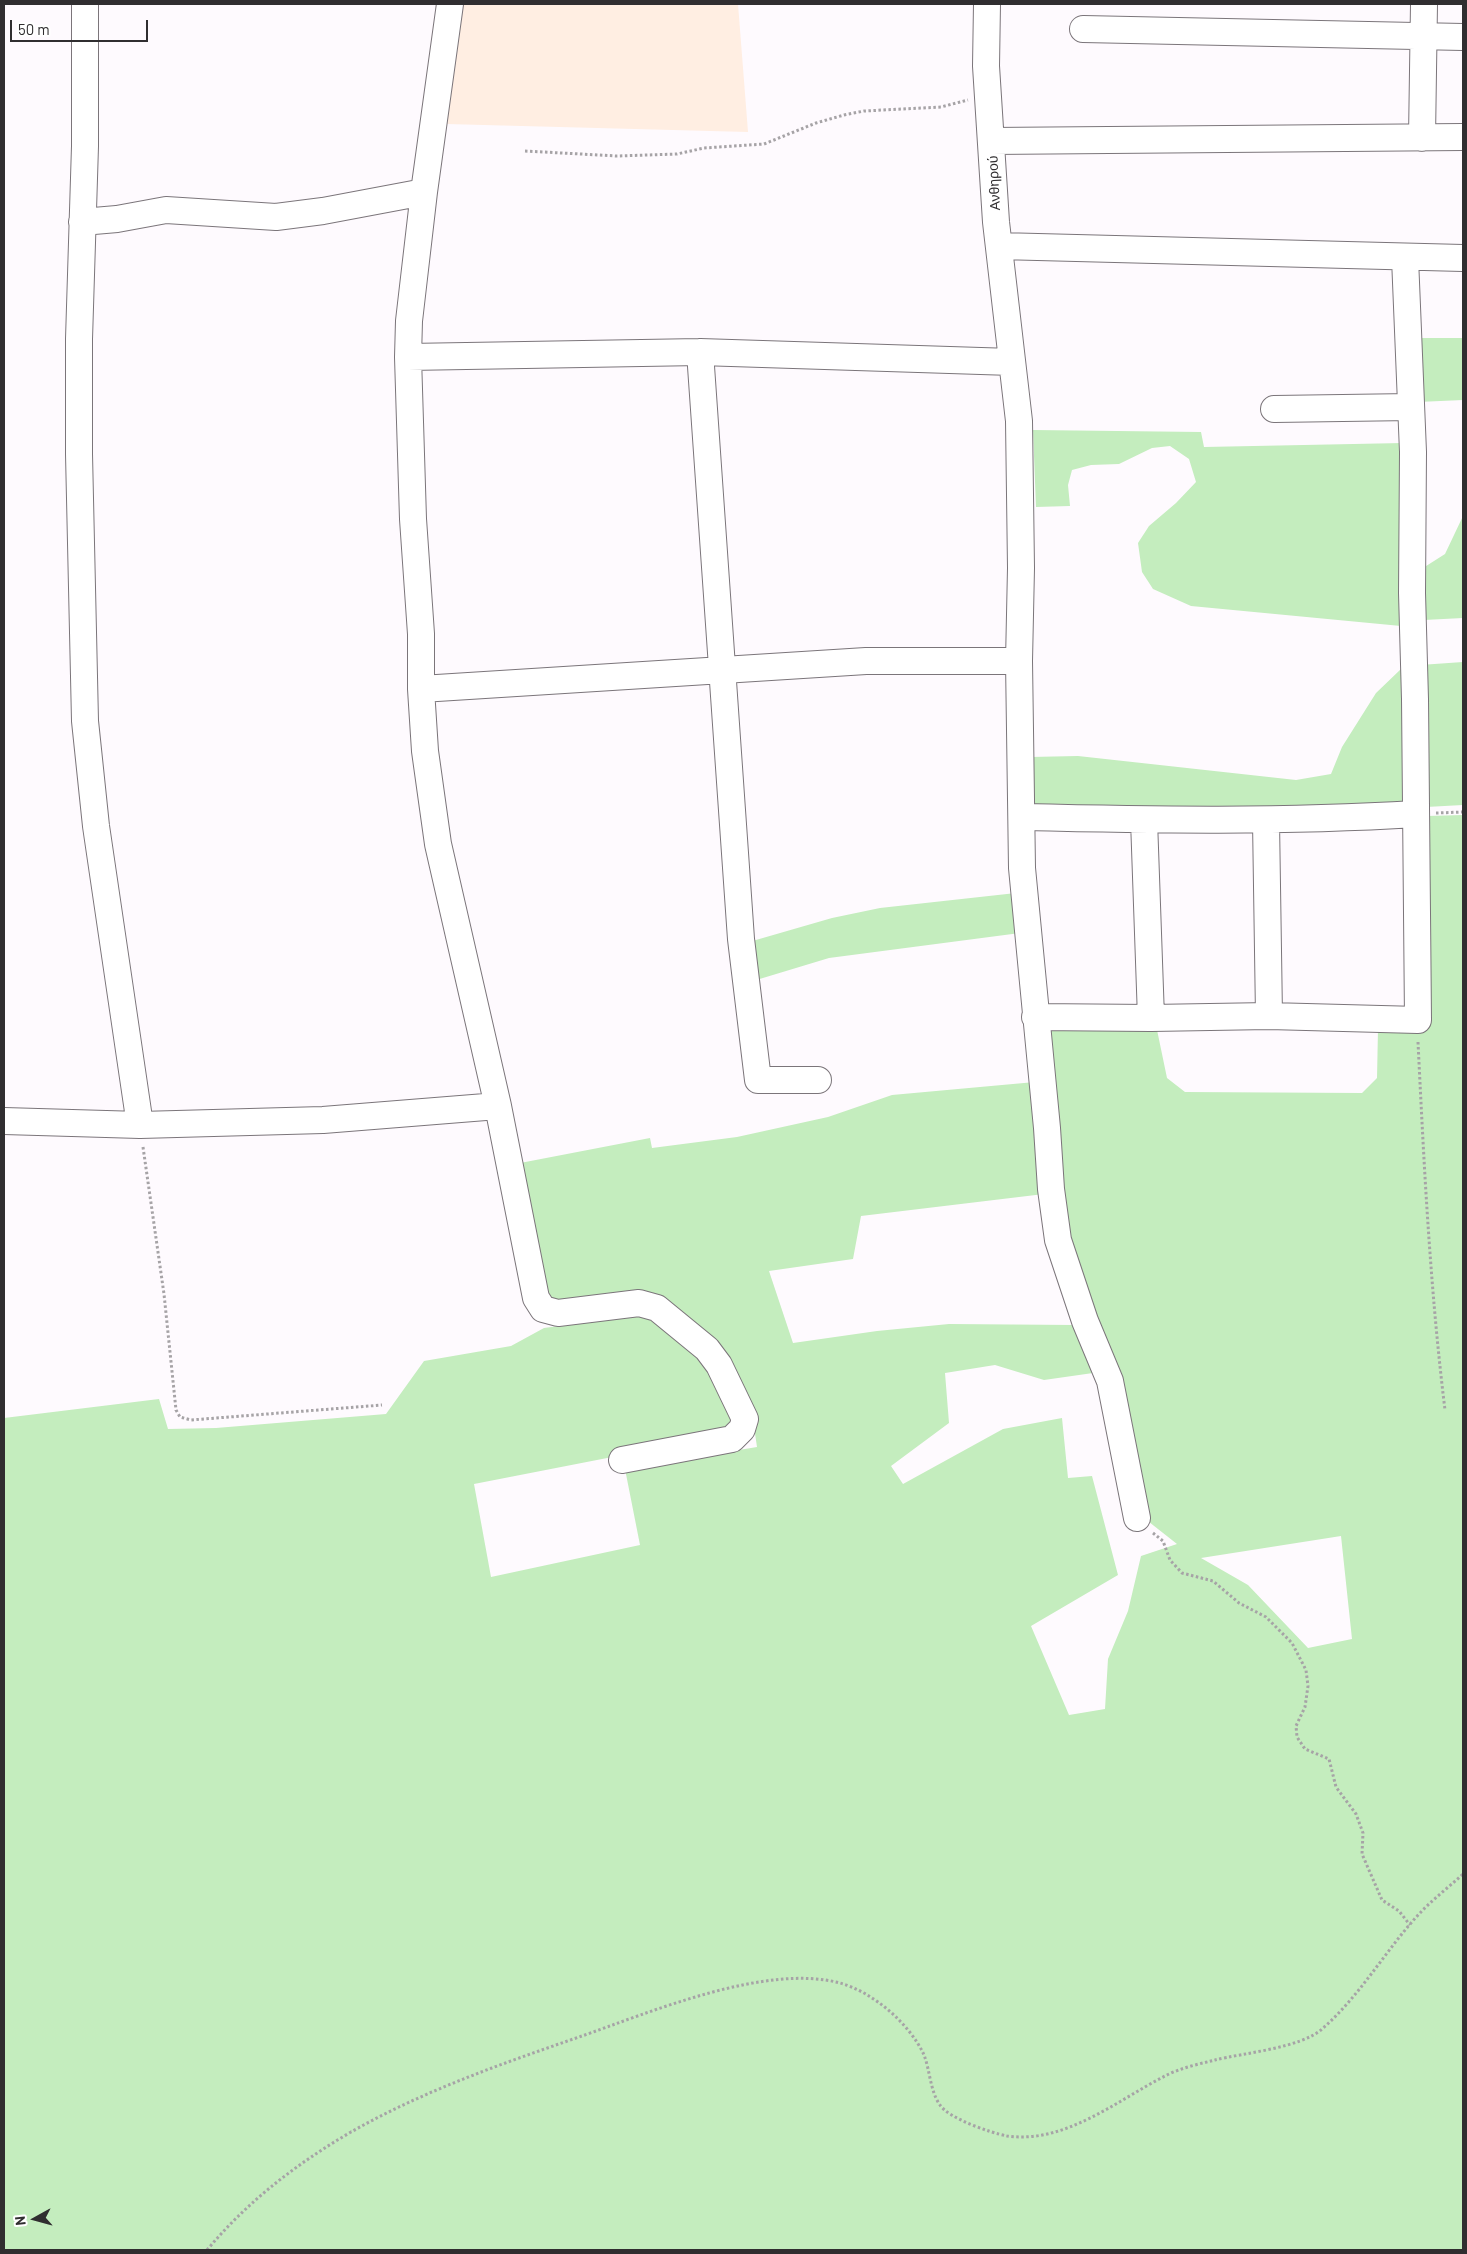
<!DOCTYPE html>
<meta charset="utf-8">
<style>
body{margin:0}
#map{position:relative;width:1467px;height:2254px;overflow:hidden;background:#fefafe;font-family:Barlow,sans-serif}
canvas{display:block}
.frame{position:absolute;inset:0;border:5px solid #302e30;pointer-events:none}
.north{position:absolute;left:10px;top:2194px;width:50px;height:50px;-webkit-text-stroke:4px #fff;paint-order:stroke;rotate:263deg;font-size:14px;font-weight:700;line-height:20px;text-align:center;color:#302e30}
.north::after{content:'';display:block;margin:auto;width:18px;height:22px;background:#302e30;clip-path:polygon(50% 0,100% 100%,50% 72%,0 100%)}
.scale{position:absolute;left:10px;top:20px;width:138px;height:22px;box-sizing:border-box;border:2px solid #302e30;border-top:0;padding-left:6px;font-size:15px;line-height:18px;white-space:nowrap;color:#302e30;-webkit-text-stroke:4px #fff;paint-order:stroke}
</style>
<div id="map">
<canvas width="1467" height="2254"></canvas>
<div class="frame"></div>
<div class="north">N</div>
<div class="scale">50 m</div>
</div>
<script>
const ctx = document.querySelector('canvas').getContext('2d');
ctx.lineJoin = 'round';
function fillPath(path, color) {
  ctx.fillStyle = color;
  ctx.fill(path, 'evenodd');
}
function strokePath(path, color, width, dash) {
  ctx.strokeStyle = color;
  ctx.lineWidth = width;
  ctx.lineCap = dash ? 'butt' : 'round';
  ctx.setLineDash(dash || []);
  ctx.stroke(path);
}
function label(font, color, halo, rows, align = 'center') {
  ctx.font = font + ' Barlow,sans-serif';
  ctx.lineWidth = 4.5;
  ctx.setLineDash([]);
  ctx.textBaseline = 'middle';
  ctx.strokeStyle = halo;
  ctx.fillStyle = color;
  for (const [text, x, y, turn = 0] of rows) {
    ctx.save();
    ctx.translate(x, y);
    ctx.rotate((+turn || 0) * Math.PI / 180);
    ctx.textAlign = isNaN(turn) ? turn : align;
    if (halo) ctx.strokeText(text, 0, 0);
    ctx.fillText(text, 0, 0);
    ctx.restore();
  }
}
fillPath(new Path2D(`
 M462,4H738L748,132L446,124Z`), '#ffeee2');
fillPath(new Path2D(`
 M1415,338H1463V400L1418,402Z
 M1033,430L1201,432L1204,447L1403,443L1401,626L1191,606L1153,589L1142,572L1138,543L1149,526L1176,503L1196,482L1189,459L1170,446L1152,448L1119,464L1091,465L1072,470L1068,485L1070,506L1036,507Z
 M1463,516V618L1424,620L1423,568L1445,554Z
 M1463,662V805L1426,807L1420,665Z
 M1401,669L1403,672L1407,808L1027,807L1030,757L1078,756L1296,780L1331,774L1342,747L1376,693Z
 M1463,815V2250H4V1418L159,1399L168,1429L216,1428L386,1414L424,1361L511,1346L544,1328L641,1315L662,1321L702,1352L733,1422L725,1435L474,1484L491,1577L640,1545L625,1469L757,1447L752,1413L669,1312L546,1317L515,1164L650,1138L652,1148L737,1137L828,1117L892,1095L1035,1082L1044,1194L861,1216L853,1259L769,1271L793,1343L877,1331L949,1324L1075,1325L1093,1373L1044,1380L995,1365L945,1373L949,1423L891,1466L903,1484L1003,1429L1062,1418L1068,1478L1092,1476L1118,1575L1031,1626L1069,1715L1105,1709L1108,1659L1128,1611L1141,1556L1177,1544L1144,1518L1066,1233L1045,1028L1156,1025L1167,1078L1185,1092L1362,1093L1377,1078L1378,1029L1409,1028L1427,1030V816ZM1341,1536L1352,1639L1308,1648L1248,1585L1201,1558Z
 M1016,893L1020,933L829,958L753,981L749,942L832,918L880,908Z`), '#c4edbe');
const minor = new Path2D(`
 M85,4V146L79,339V454L85,721L96,826L140,1125
 M450,4L424,192L409,321L408,357L413,519L421,634V689L425,751L438,844L498,1106L536,1298L543,1309L558,1313L639,1303L657,1308L707,1349L719,1365L745,1419L742,1429L732,1439L622,1460
 M987,4L986,66L996,222L1019,421L1021,568L1019,661L1022,868L1047,1128L1051,1189L1058,1240L1085,1321L1110,1381L1137,1518
 M1083,29L1463,37
 M1422,138L1424,4
 M991,141L1463,137
 M82,222L117,219L166,210L276,217L323,211L424,192
 M999,246L1463,258
 M700,352L741,939L758,1080H818
 M408,357L700,352L1012,362
 M1274,409L1411,407
 M421,689L866,661H1019
 M1022,817C1153,820 1284,822 1416,814
 M1144,820L1151,1018
 M1266,821L1269,1016
 M1035,1017L1151,1018L1269,1016L1418,1020L1415,699L1412,593L1413,452L1405,258
 M4,1121L140,1125L323,1120L498,1106`);
strokePath(minor, '#7b757a', 28);
strokePath(new Path2D(`
 M525,151L617,156L677,154L704,148L764,144L816,123L844,115L864,111L941,107L968,100
 M1436,813L1463,812
 M1418,1042C1424,1165 1430,1288 1445,1410
 M143,1147L164,1294L176,1410L180,1417L191,1420L382,1405
 M1153,1533L1163,1541L1170,1560L1182,1573L1213,1581L1239,1603L1266,1617L1292,1643L1306,1670L1308,1686L1305,1707L1296,1726L1297,1737L1305,1749L1329,1759L1336,1787L1356,1814L1363,1833L1362,1854L1382,1900L1399,1911L1410,1925
 M207,2250C247,2202 296,2164 351,2132C423,2091 501,2064 579,2037C651,2012 766,1963 840,1983C873,1992 910,2024 924,2055C930,2070 930,2091 940,2105C948,2118 991,2133 1007,2136C1065,2144 1116,2101 1165,2076C1180,2068 1199,2064 1215,2060C1243,2053 1301,2048 1322,2029C1360,1996 1385,1951 1419,1914C1432,1900 1449,1887 1463,1874`), '#a6a3a6', 3, [2.5, 2.5]);
strokePath(minor, '#fff', 26);
label('14px', '#302e30', '#fff', [
 ["Ανθηρού",994,183,-93]
]);
</script>
